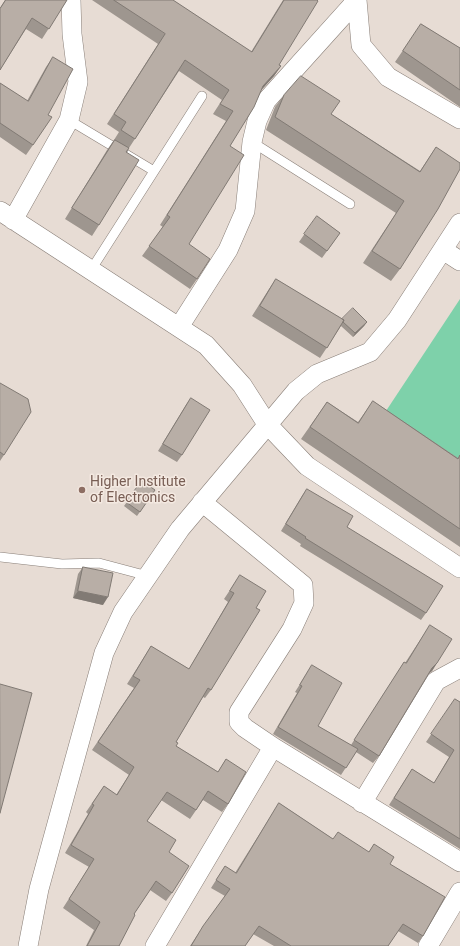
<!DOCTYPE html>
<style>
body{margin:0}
canvas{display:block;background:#e7dcd4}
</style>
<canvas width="460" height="946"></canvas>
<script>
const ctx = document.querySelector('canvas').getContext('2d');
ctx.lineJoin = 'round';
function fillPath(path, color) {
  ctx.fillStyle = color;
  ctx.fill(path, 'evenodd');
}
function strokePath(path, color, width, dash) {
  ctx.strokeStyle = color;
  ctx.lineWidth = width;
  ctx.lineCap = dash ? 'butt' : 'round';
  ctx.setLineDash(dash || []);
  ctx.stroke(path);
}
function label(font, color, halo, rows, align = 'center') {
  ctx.font = font + ' Roboto,sans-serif';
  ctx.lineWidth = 3;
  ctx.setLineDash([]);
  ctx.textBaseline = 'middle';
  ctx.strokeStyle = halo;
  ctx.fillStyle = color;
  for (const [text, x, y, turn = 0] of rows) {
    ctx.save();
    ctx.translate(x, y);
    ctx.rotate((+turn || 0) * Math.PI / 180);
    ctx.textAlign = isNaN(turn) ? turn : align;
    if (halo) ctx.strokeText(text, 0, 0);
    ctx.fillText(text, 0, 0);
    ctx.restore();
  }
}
fillPath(new Path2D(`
 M460,299V464L384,414Z`), '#7ed1aa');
const lane = new Path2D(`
 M69,120L154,171
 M252,142L350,204
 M91,270L202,96
 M0,557L62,564L99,563L148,576`);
const street = new Path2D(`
 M357,0L361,45L388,77L460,119
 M0,211L206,345L242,385L267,424L307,466L460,568
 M13,220L69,120L78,82L72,34L71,0
 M443,250L460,261
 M179,327L228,250L245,211L252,142L257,121L266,101L357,0
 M202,502L303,585L304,603L292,629L239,712V722L245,728L273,747L460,862
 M362,803L436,681L460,668
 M28,946L39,889L104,653L123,612L180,529L296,391L317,374L370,352L397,320L460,223
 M155,946L273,747
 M428,946L460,892`);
strokePath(lane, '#897f78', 10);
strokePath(street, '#897f78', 20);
strokePath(lane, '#fff', 9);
strokePath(street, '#fff', 19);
fillPath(new Path2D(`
 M5,0H67L42,39L26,29L0,70V8Z
 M92,0H173L251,52L283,0H317L279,65L281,66L274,76L261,90L230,146L189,244L197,279L190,289L142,256L163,227L160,225L226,121L213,114L222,100L179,71L129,148L99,225L92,236L65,219L107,150L114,140L119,132L107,124L158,44Z
 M421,24L460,48V107L395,62Z
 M53,57L48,115L33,145L26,155L0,137V83L27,101L46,67Z
 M284,95L331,114L420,171L436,147L400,269L391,281L363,263L396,213L266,130L275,107Z
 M317,216L340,233L322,258L299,242Z
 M276,279L342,319L367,322L364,326L353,337L341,326L320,358L252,316L269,289Z
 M0,383L4,455L0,461Z
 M191,398L182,455L177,462L158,451L186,405Z
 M373,401L458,458L460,455V547L301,439L327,402L358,422Z
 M142,481L155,490L137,516L124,506Z
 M307,489L347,527L426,613L421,620L300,546L301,544L281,531L302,496Z
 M83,567L103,605L73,598L78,574Z
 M240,575L256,608L211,690L205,698L203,697L176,742V746L218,772L226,759L228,804L222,812L203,800L190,819L161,800L147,821L169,852L172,893L166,901L150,890L134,914L119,946H86L94,930L63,908L89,867L65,853L88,814L86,812L104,786L116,795L129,775L92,750L134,688L127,684L146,654L151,646L189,669L228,602L224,599Z
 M430,625L437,663L432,671L428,674L379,756L373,763L356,752L341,775L273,734L297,693L295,692L312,665L318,726L351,745L399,670L404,662L405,663Z
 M455,699L460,702V849L389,805L412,769L434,783L449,757L426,742Z
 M279,803L333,839L369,852L374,844L390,864L423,936L418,943L398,931L388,946H274L253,934L245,946H190L198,934L225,896L211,888L225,866L235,873Z`), '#9e968f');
fillPath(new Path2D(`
 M281,66L274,76L256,96L263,86Z
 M367,322L364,326L353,337L355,333Z
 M78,591L108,597L103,605L73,598Z
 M437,663L432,671L427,675L432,668Z`), '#817a74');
const building = new Path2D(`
 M6,0H67L49,29L32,18L0,70V9Z
 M114,0H173L252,52L284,0H317L318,1L279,65L281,66L263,86L254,107L230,146L244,155L189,244L210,259L197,279L149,246L170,217L167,215L233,111L220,104L229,90L185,60L135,139L121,130L126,122L114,114L165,34Z
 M421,24L460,48V90L403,51Z
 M53,57L73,69L48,115L52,117L33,145L0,123V83L28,101Z
 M301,76L340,101L331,114L420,172L436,147L460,163V169L438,209L400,269L372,251L404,201L275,117L284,95Z
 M115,140L129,148L126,152L139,160L99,225L72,208Z
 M317,216L340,233L327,251L304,234Z
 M276,279L344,320L327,348L260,306Z
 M353,308L367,322L355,333L343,322L344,320L342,319Z
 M0,383L28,399L31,412L4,455L0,452Z
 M191,398L210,410L182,455L163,444Z
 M373,401L458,459L460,455V529L310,427L327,402L358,423Z
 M142,481L155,490L140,512L126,502Z
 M307,489L353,516L347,527L443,586L426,613L305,538L306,537L286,524Z
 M83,567L113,573L108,597L78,591Z
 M240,575L266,591L256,608L260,610L211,690L208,688L176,742L178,743L176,746L218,772L226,759L246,772L228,804L208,791L196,810L167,792L147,821L176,840L169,852L189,866L172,893L156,881L134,914L135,915L119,946H87L100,922L69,899L94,859L71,845L94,805L92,804L104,786L117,795L134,767L98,742L140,680L133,676L151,646L189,669L234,593L230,591Z
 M430,625L452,639L437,663L432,668L379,756L354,740L404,662L406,663Z
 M312,665L342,683L318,726L358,749L346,768L278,727L302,686L300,685Z
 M0,684L32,693L0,813Z
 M455,699L460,702V839L394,798L412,769L434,783L454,750L431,734Z
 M279,803L333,839L338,832L369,852L374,844L394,857L390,864L445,897L423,936L403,924L388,946H291L259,926L245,946H191L203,926L230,889L216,880L225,866L236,873Z`);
fillPath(building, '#b8aea6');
strokePath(building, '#817a74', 1);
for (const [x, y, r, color] of [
 [82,490,4,"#8d6e63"]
]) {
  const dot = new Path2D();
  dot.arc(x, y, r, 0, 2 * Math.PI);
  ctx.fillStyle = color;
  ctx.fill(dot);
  strokePath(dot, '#f4e9e1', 1.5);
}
label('14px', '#785e54', '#f4e9e1', [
 ["Higher Institute",90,482],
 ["of Electronics",90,498]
], 'left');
</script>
